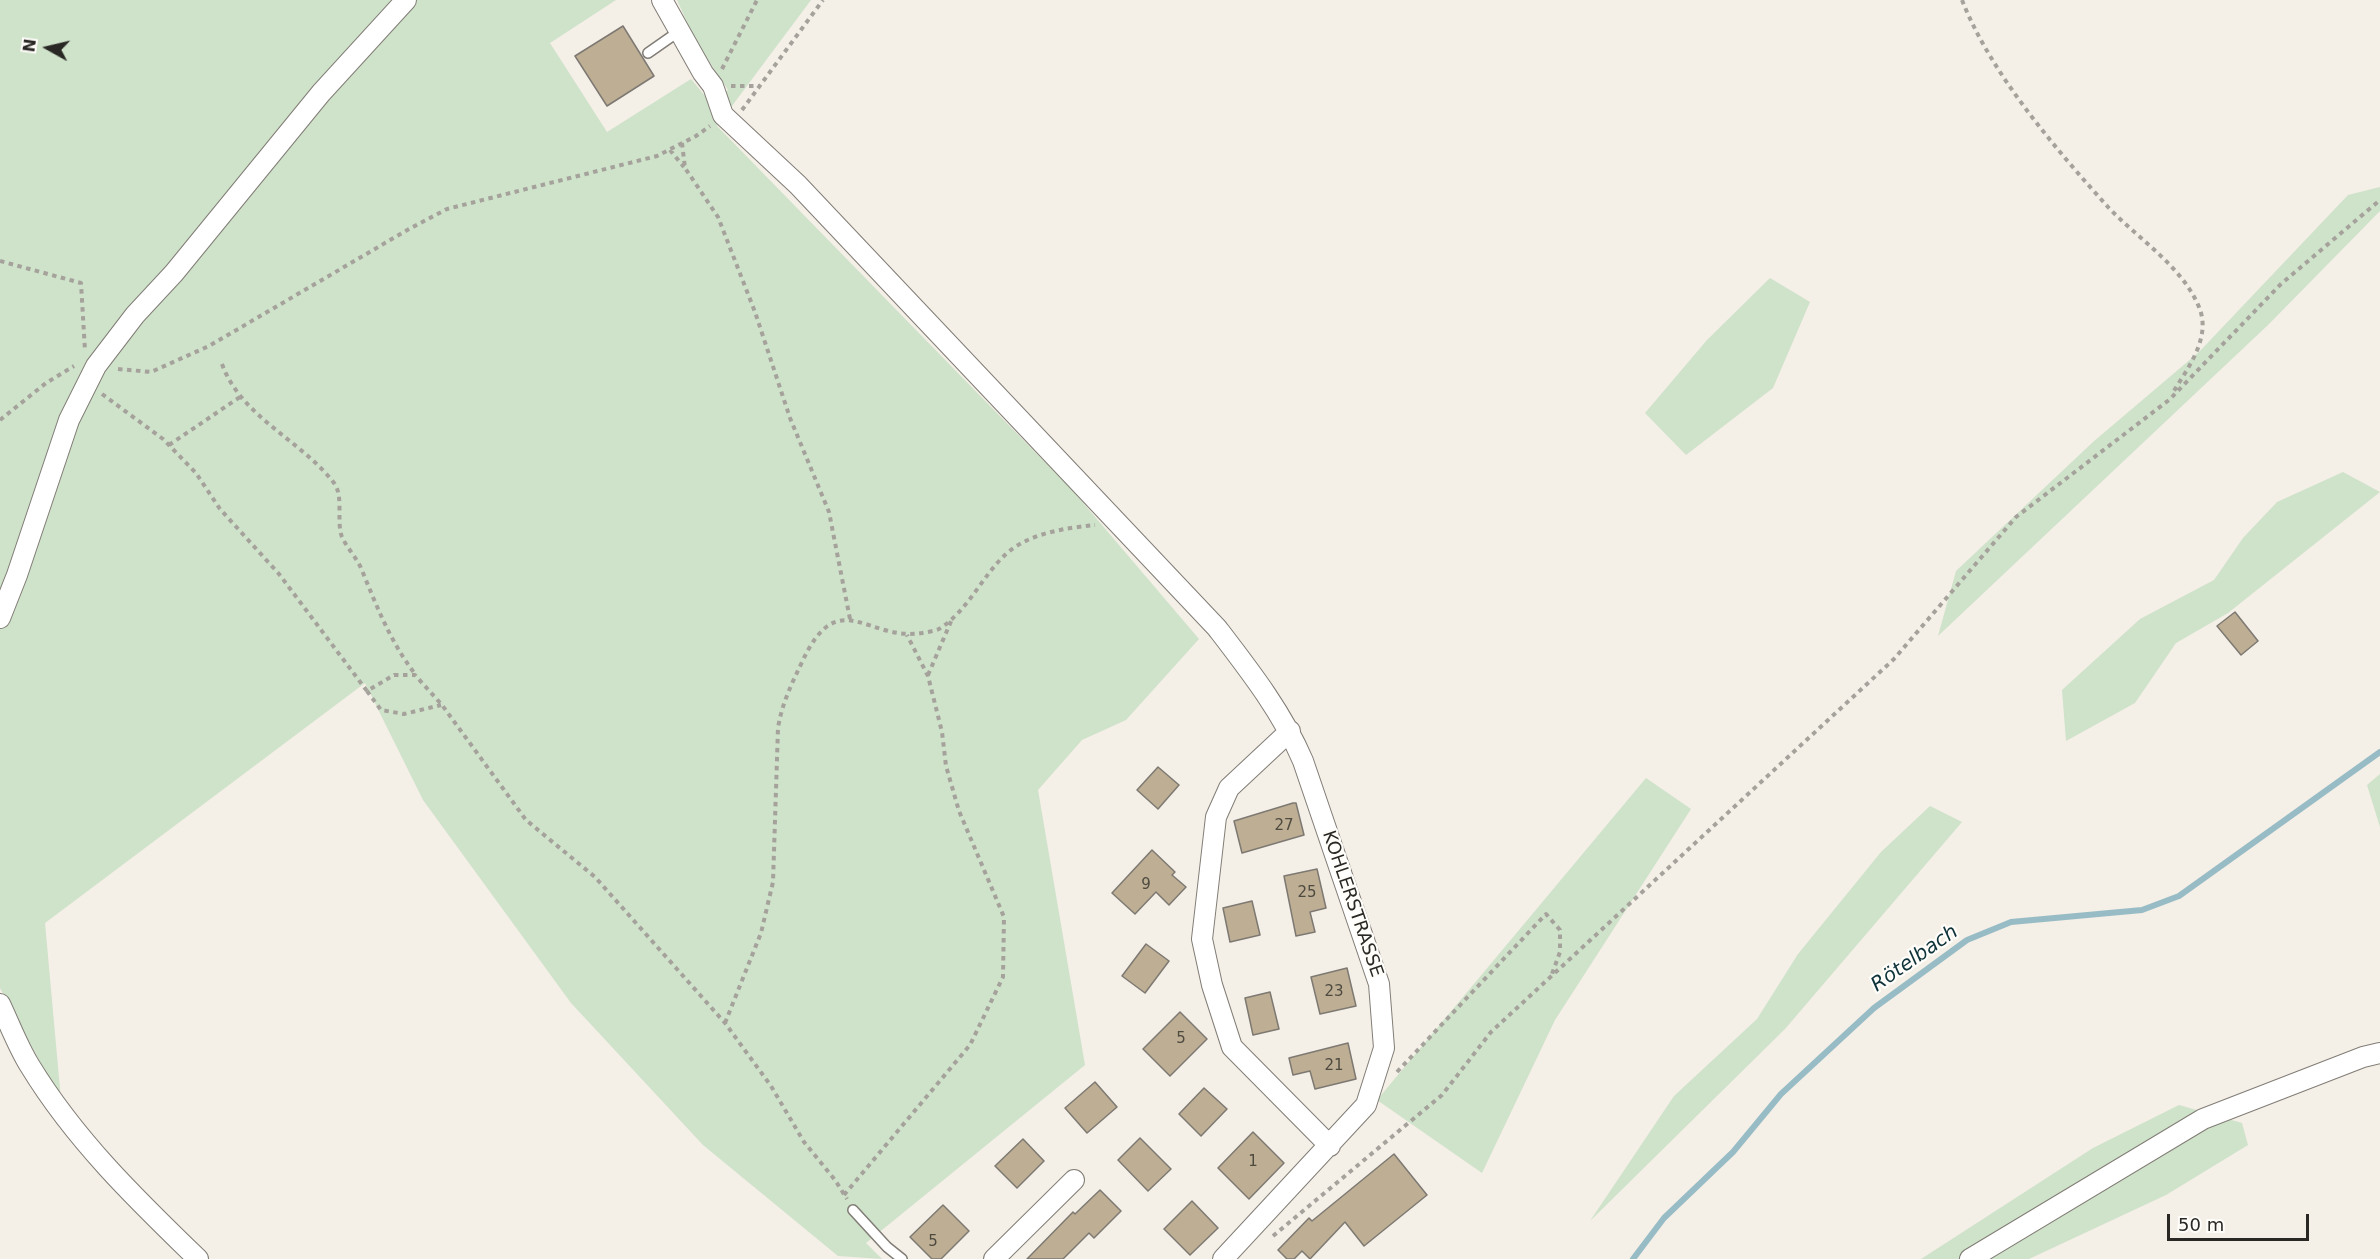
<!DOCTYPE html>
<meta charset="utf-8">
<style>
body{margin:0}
#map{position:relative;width:2380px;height:1259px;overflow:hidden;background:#f4efe7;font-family:"DejaVu Sans",sans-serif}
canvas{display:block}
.north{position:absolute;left:18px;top:18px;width:60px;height:60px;-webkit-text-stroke:4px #fffdf9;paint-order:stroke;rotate:278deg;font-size:16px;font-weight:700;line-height:24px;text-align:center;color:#292824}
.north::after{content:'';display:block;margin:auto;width:21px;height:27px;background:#292824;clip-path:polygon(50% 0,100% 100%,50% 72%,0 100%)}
.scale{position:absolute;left:2167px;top:1214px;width:142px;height:27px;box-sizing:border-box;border:3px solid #292824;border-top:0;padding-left:8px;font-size:18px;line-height:21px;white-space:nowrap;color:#292824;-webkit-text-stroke:4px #fffdf9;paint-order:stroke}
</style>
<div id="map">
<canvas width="2380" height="1259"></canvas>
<div class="north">N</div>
<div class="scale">50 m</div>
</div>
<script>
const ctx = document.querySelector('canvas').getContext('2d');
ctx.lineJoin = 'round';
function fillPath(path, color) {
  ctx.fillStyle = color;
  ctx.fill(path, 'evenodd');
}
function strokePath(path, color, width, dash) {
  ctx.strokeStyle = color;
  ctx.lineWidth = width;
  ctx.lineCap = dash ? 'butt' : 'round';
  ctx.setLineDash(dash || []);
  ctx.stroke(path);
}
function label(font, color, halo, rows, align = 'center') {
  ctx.font = font + ' "DejaVu Sans",sans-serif';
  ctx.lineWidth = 4.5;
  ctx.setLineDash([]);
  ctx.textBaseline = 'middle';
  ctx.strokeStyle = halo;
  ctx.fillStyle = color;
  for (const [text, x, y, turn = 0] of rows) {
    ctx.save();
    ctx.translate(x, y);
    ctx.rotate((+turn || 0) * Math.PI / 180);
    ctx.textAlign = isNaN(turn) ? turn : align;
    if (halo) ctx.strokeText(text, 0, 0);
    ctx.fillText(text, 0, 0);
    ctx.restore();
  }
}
fillPath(new Path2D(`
 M0,0H616L550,43L607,132L691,79L711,103L728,90L696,42L677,0H811L717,126L1073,491L1199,639L1126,720L1082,740L1038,790L1085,1065L866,1243L882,1259L838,1256L703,1145L571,1003L423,800L365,683L45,923L61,1100L0,988Z
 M2380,187V211L2268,325L1938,636L1956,571L2093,442L2199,352L2348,195Z
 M1770,278L1810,302L1773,388L1686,455L1645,413L1707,340Z
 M2343,472L2380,492L2228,613L2176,643L2135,703L2066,741L2062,690L2140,619L2214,580L2243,538L2277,502Z
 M2380,774V827L2367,785Z
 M1646,778L1691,809L1555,1020L1482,1173L1377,1100Z
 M1930,806L1962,822L1785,1029L1590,1221L1674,1096L1757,1019L1798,954L1881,852Z
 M2179,1105L2242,1123L2248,1145L2166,1195L2029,1259H1921L2093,1148Z`), '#cfe2ca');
strokePath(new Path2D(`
 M1633,1259L1664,1218L1733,1152L1781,1094L1874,1008L1967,940L2011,922L2142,910L2179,896L2380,752`), '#98bcc5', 6);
const building = new Path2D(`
 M623,26L654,76L607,106L575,56Z
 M2235,612L2258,641L2241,655L2217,626Z
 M1158,767L1179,785L1158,809L1137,790Z
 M1293,803H1296L1304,835L1242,853L1234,821Z
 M1152,850L1175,872L1172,875L1186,887L1169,905L1156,892L1135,914L1112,893Z
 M1317,869L1326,908L1310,912L1315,932L1296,936L1284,876Z
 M1252,901L1260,935L1230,942L1223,908Z
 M1146,944L1169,961L1145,993L1122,976Z
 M1347,968L1356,1006L1320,1014L1311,977Z
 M1270,992L1279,1029L1253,1035L1245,998Z
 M1180,1012L1207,1039L1170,1076L1143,1049Z
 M1348,1043L1356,1079L1315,1089L1310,1071L1293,1075L1289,1058Z
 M1095,1082L1117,1107L1087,1133L1065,1108Z
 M1204,1088L1227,1109L1201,1136L1179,1114Z
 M1253,1132L1284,1163L1249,1199L1218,1168Z
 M1140,1138L1171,1169L1148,1191L1118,1160Z
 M1023,1139L1044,1161L1017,1188L995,1166Z
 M1394,1154L1427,1195L1364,1246L1345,1222L1310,1259L1302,1251L1294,1259H1287L1278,1250L1309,1218L1312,1221Z
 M1100,1190L1121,1211L1094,1238L1089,1233L1063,1259H1027L1073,1212L1075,1214Z
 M1192,1201L1218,1228L1190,1255L1164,1229Z
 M943,1205L969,1231L941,1259H932L910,1237Z`);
fillPath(building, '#beaf94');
strokePath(building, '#7d7972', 1.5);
const lane = new Path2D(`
 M648,53L678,32
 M853,1210L887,1247L902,1259`);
const street = new Path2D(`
 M662,0L703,73L713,86L723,115L798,185L1217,628C1250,671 1282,712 1303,761L1379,984L1384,1048L1366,1105L1223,1259
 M0,618L17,575L69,420L96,366L135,315L174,273L321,93L406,0
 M1290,731L1229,788L1216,817L1202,939L1212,985L1232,1047L1330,1146
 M0,1004C10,1025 18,1047 30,1066C75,1140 137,1200 198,1259
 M994,1259L1074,1180
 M1970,1259L2203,1119L2363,1057L2380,1053`);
strokePath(lane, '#817d76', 12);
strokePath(street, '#817d76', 22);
strokePath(new Path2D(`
 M1962,0C1991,74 2055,148 2108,207C2138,239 2182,266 2199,307C2212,338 2187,369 2172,394
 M722,69L757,0
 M731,86H760
 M742,110L823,0
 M682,143L685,168L718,217L755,312L790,418L829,512L850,619
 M670,150L684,167
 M0,261L81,283L85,351
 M222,364C241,417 301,440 334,483C344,496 336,522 342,537C347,548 356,557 361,568C377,607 390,641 415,674
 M118,369L151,372L209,346L409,229L447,209L657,156L696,136L710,126
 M102,394L163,439L196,473L220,509L279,574L367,691L394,675H415L442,705L526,820L595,877L725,1023L771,1086L804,1142L835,1180L847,1199
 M0,420L46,383L74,366
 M169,445L240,397
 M928,675L952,619
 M367,691L381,710L404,714L441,705
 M725,1023L761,933L773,882L778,728C782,703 792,683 803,660C839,584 868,642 922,633C927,632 935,631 939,629C968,611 982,576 1006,554C1029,533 1066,528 1095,525
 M1397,1072L1546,914L1560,930V952L1552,974
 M844,1195L970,1045L1003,977L1004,917L959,811L946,766L942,732L928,676L907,635
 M1273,1236L1442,1095L1491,1032L1894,659L2016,517L2169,400L2281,284L2380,200`), '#a5a29c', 4, [4.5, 4.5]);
strokePath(lane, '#fff', 9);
strokePath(street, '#fff', 20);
label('15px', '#4e4a40', null, [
 ["27",1284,826],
 ["9",1146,885],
 ["25",1307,893],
 ["23",1334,992],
 ["5",1181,1039],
 ["21",1334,1066],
 ["1",1253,1162],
 ["5",933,1242]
]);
label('18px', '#292824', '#fffdf9', [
 ["KOHLERSTRASSE",1352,904,71]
]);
label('italic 20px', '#0e323a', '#fffdf9', [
 ["Rötelbach",1915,959,-35]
]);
</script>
